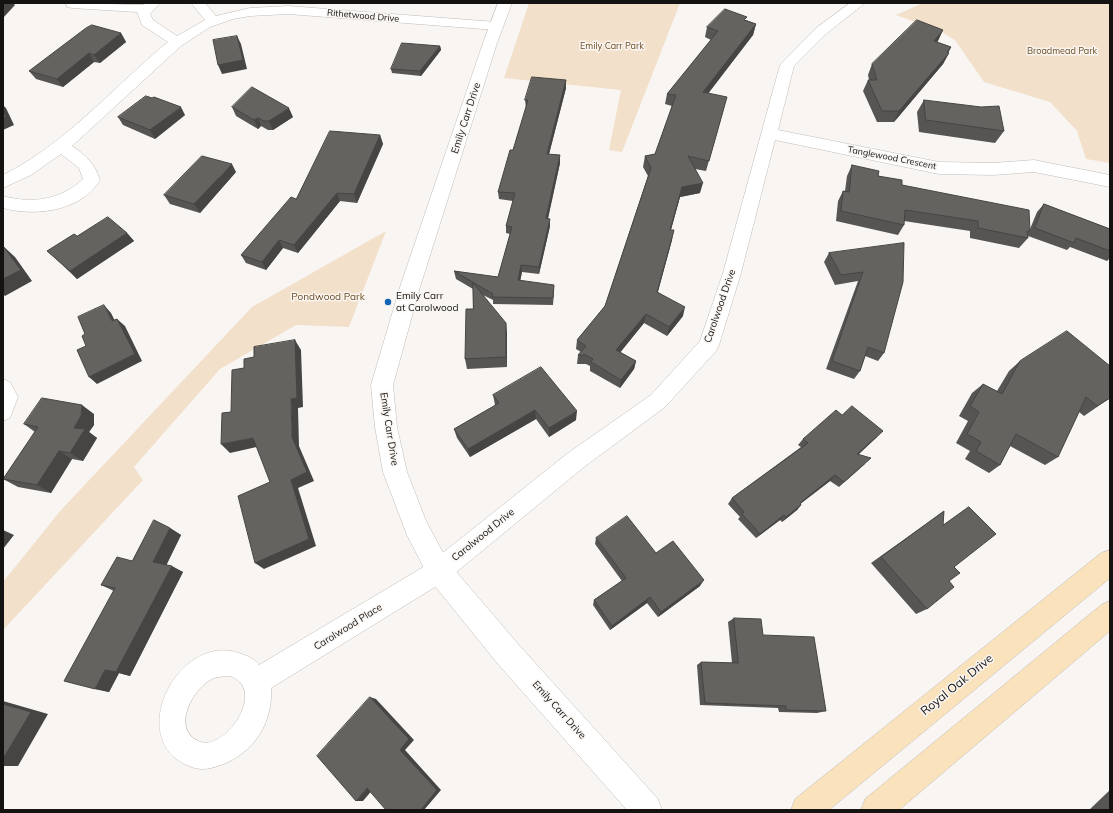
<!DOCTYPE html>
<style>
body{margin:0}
#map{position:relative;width:1113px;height:813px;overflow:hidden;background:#f9f5f2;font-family:Mulish,sans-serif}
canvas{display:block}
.frame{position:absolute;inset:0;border:4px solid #141311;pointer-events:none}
</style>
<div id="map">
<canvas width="1113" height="813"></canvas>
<div class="frame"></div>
</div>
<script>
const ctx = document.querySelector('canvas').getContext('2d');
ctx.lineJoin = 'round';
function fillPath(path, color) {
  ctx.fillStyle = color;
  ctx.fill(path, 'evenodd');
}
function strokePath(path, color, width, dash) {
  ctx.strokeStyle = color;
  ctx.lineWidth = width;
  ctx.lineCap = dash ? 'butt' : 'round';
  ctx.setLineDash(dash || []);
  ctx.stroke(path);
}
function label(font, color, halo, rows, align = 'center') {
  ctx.font = font + ' Mulish,sans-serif';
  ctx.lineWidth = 3;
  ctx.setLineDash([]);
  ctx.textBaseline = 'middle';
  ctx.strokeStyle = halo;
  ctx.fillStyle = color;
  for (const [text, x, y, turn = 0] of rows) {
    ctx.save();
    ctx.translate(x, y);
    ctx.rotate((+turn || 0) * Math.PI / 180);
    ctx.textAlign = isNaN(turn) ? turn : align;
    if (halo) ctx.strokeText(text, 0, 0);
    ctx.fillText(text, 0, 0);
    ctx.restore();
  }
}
fillPath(new Path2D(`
 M529,3H680L622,152L609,150L621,90L504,78Z
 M923,3H1110V163L1086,159L1077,131L1050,102L984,82L955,40L938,30L896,15Z
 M386,231L349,327L296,325L220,369L134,467L143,480L3,630V582L61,510L252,307Z`), '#f2e0ca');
const minor = new Path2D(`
 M66,3L144,5L145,3H160L150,14L153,20L177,36L205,20L191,3H205L216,16L250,8L288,6L496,22L501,23L503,26L501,29L496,30L288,14L250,16L233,19L210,27L181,46L72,146C86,155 95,164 100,180C82,211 35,217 3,208V196C32,204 61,200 83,179L79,168L61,154L31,175L3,188V175C67,143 113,87 168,42L142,25L137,12L72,8L67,7Z
 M850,3H865L826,34L794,66L778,130L939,162L993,163L1034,160L1110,175V187L1034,172L993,175L939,174L775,140L741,273L719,345L716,351L665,407L584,467L448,579L271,688C273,723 254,753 221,765C210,769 200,771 189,766C124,740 178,632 239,653C247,656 254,658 259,665L430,563L568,453L651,395L700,341L723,273L780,65L816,28ZM230,676C269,689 224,754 198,741C171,728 193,688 212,679C217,676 224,677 230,676Z
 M3,379L10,382L18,397L10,418L3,421Z`);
const tertiary = new Path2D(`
 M498,3H512L497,43L420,287L393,385L397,427L407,472L426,521L448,562L518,644L658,799L662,810H627L498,664L430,580L407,535L383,472L375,427L371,385L400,287L483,43Z`);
const secondary = new Path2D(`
 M1110,550V578L829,810H791L795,799L1101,553Z
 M1110,601V631L899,810H861L865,799L1101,605Z`);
strokePath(minor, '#bfbcb9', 1);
strokePath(tertiary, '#bfbcb9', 1);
strokePath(secondary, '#bfbcb9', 1);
fillPath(minor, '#fff');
fillPath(tertiary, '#fff');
fillPath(secondary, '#f9e2bc');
fillPath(new Path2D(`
 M746,20L756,24L753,35L708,93L724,108L706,171L695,169L700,193L680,197L671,230L672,240L658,292L683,316L667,336L644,323L620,352L636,361L634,369L620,388L590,371V366L586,364H577L578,355L581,352L576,349L577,340L605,306L648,176L643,167L645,156L655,154L672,106L665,104L667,94L711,40L705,37L707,27Z
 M943,30L937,42L951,47L948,53H949L943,64L894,122H877L863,91L868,80H869L868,75L872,64Z
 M121,33L126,42L100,63L94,62L63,87L36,79L29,71Z
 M440,46L441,50L421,76L392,73L391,69Z
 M566,80V88L549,154L560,163L548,219L550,226L539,274L522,272L520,280L554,292L553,305L493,304V300L483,295L507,333V367L467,369L465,359L473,309V289L456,279L454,271L498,277L510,234L506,233V226L513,201L499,199L498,192L513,150L526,108L525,100Z
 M924,100L1004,131L995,143L919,132L917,112Z
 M232,107L293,117L273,130H268L261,126L258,129L236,116Z
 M185,115L155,139L123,125L118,117Z
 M380,135L383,144L357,203L340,201L298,253L283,248L266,270L246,263L241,255L296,199Z
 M852,165L902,185L1030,229L1037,212L1044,204L1110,229V258L1107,261L1070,247L1067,250L1028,236V238L1019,248L970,238V231L904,221V225L898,235L836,221L838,201L843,191H845L847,176Z
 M236,172L200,213L170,204L164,195Z
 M127,233L134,241L77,279L55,258L47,251L77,236Z
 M904,243L884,353L878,361L865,356L860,371L854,379L826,369L858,281L835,285L824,262L829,253Z
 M1020,361L1110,398L1084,416L1079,412L1058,457L1045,465L1010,446L1000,465L989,473L965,459L970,451L956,443L968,421L959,416L972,393L983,384L997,391L1009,371Z
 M493,395L576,420L549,437L536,419L470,457L457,438L454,429L495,406V405Z
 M94,414V425L89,432L97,438L83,461L72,459L51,493L18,487L3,479L35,432L24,424Z
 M842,415L877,437L858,455L865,464L839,487L830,481L800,504L801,505L797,510L782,522L780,520L756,538L738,519L740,517L728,504L732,498L801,447L798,445L803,439Z
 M969,507L954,567L949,581L927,609L916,614L871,563L944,511L943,525Z
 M170,528L181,535L166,565L183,572L130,676L119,673L109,692L95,689L114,591L101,585L132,561Z
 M596,538L656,553L700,586L658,617L647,603L610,630L593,605L594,600L622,581L595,544Z
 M734,618L763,635L826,711L817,713L779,712L778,708L700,705L697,665L701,662L732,663L728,622Z
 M1110,790V810H1089Z`), '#575553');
fillPath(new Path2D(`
 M3,3H13L15,5L3,18Z
 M756,24L753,35L701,103L703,92Z
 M943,30L938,41L928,51L934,41Z
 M121,33L126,42L100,63L94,55Z
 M237,36L241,44L247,69L222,74L218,65Z
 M440,46L441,50L421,76L420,71Z
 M951,47L946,57L949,53L943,64L894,122L899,111Z
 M89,53L94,62L63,87L57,79Z
 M566,80V88L547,162V154Z
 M3,105L6,108L14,125L3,130Z
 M181,107L185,115L155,139L150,130Z
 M289,108L293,117L273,130L269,121Z
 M258,118L261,126L258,129L254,120Z
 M380,135L383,144L357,203L354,194Z
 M560,155V163L546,226V218Z
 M232,164L236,172L200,213L194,204Z
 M703,183L700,193L680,197L668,240L670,230L682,187Z
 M337,193L340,201L298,253L294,245Z
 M550,219V226L539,274V267Z
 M674,230L672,240L655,301L657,292Z
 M127,233L134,241L77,279L70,271Z
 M279,240L283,248L266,270L262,262Z
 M3,246L15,257L32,281L5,296L3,294Z
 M521,265L522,272L519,287L518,280Z
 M104,305L111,313L119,329L112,321Z
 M685,307L683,316L667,336L669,327Z
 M646,314L644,323L615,359L616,350Z
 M117,319L125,326L142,361L97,384L89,377Z
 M506,323L507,333V367L506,357Z
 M295,340L301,350L303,407L298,408L299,446L314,481L298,488L316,546L264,569L255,563L291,480L292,437L291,399Z
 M636,361L634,369L620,388L621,380Z
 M82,405L94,414V425L89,432L97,438L83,461L70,453L74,428Z
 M535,410L536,419L470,457L468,449Z
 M577,411L576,420L549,437V428Z
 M883,431L877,437L852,460L857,454Z
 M253,438L261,446L230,453L221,444Z
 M59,451L72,459L51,493L37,485Z
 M835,475L830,481L795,508L800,503Z
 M801,505L797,510L782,522L786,517Z
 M784,515L780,520L756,538L760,534Z
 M170,528L181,535L165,568L153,562Z
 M3,530L14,535L3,549Z
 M172,566L183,572L130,676L119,673L109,692L95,689L105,670Z
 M704,580L700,586L658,617L661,612Z
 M650,597L647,603L610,630L612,626Z
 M370,697L376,699L414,740L405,750L441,790L424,810H421L400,750Z
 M3,701L48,714L18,766H3Z
 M367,788H374L363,801H356Z`), '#474543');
const building = new Path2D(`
 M725,9L747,17L744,20L756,24L703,92L727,97L709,161L688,156L703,183L682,187L670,230H674L657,292L685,307L669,327L646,314L616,350L636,361L621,380L591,362L593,359L586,355H578L586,346L577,340L605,306L651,168L645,156L655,154L676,95L667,94L718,31L707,27Z
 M917,20L943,30L934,41L951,47L947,52L949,53L899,111H882L868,80H877L872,64Z
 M92,25L121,33L94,55L89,53L57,79L29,71L86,28Z
 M237,36L243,60L218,65L213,40Z
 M402,43L440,46L420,71L391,69Z
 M532,77L566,80L547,154L560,155L546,218L550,219L539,267L521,265L518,280L554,285L553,298L492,297L493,294L454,271L498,277L512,227L506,226L515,193L498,192L510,150H513L528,100H525Z
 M252,87L289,108L269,121H264L258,118L254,120L232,107Z
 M146,96L152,98L154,97L181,107L150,130L118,117Z
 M924,100L981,107L999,106L1004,131L926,120Z
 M3,109L6,117L3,118Z
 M330,131L380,135L354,194L337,193L294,245L279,240L262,262L241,255L291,197L296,199Z
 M202,156L232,164L194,204L164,195Z
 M852,165L879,171L878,176L902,180V185L1029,210L1030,231H1027L1028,238L978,228V221L905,210L904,225L841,211L843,191L849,192Z
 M1044,204L1110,229V251L1076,238L1074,243L1035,228Z
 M108,217L127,233L70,271L47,251L74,234L77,236Z
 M904,243L903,282L884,353L868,347L860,371L832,361L863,272L841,275L829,253Z
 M3,246L21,270L3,279Z
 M473,283L506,323V357L465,359L466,309H473Z
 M104,305L112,321L117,319L135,354L89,377L77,350L86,346L82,336L85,334L78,317Z
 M1067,331L1110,366V398L1097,406L1086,397L1058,457L1016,434L1000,465L976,451L981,442L967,434L979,412L970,406L983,384L1002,394L1020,361Z
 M295,340L297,398L291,399L292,437L307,472L291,480L309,539L255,563L238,496L270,482L253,438L221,444L222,413L231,412L232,370L244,368V359L254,357V347Z
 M541,367L577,411L549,428L535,410L468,449L454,429L499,403L493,395Z
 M42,398L82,405L81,416L74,428L85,429L70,453L59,451L37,485L3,479L38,427L24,424Z
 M852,406L883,431L857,454L871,458L844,482L835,475L800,503L801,505L786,517L784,515L760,534L742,514L744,512L732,498L808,443L803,439L836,410L842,415Z
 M969,507L996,534L954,567L960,573L949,581L954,587L927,609L881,557L944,511L943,525Z
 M627,516L656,553L673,541L704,580L661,612L650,597L612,626L594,600L626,578L596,538Z
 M154,520L170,528L153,562L172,566L116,672L105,670L95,689L64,681L115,588L101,585L117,557L132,561Z
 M734,618L761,619L763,635L814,637L826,711L786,710V706L705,703L701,662L738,663Z
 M370,697L409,739L400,750L437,790L421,810H386L367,788L356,801L317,756Z
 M3,704L31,712L3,759Z`);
fillPath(building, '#656360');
strokePath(building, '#474543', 1);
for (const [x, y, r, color] of [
 [388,302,4,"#0f65b3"]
]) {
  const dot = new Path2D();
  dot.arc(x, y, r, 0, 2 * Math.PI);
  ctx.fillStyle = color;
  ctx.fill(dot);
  strokePath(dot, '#f9f5f2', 1.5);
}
label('9px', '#141311', '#f9f5f2', [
 ["Rithetwood Drive",363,16,5],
 ["Tanglewood Crescent",892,158,11]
]);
label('9px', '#6d4d20', '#f9f5f2', [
 ["Emily Carr Park",612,46],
 ["Broadmead Park",1062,51]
]);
label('10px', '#141311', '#f9f5f2', [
 ["Emily Carr Drive",466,118,-72],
 ["Carolwood Drive",720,306,-71],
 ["Emily Carr Drive",389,429,81],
 ["Carolwood Drive",483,535,-39],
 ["Carolwood Place",348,627,-32],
 ["Emily Carr Drive",559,710,48]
]);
label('10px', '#141311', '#f9f5f2', [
 ["Emily Carr",396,296],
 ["at Carolwood",396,308]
], 'left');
label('10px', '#6d4d20', '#f9f5f2', [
 ["Pondwood Park",328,297]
]);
label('12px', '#141311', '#f9f5f2', [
 ["Royal Oak Drive",957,685,-39]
]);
</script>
